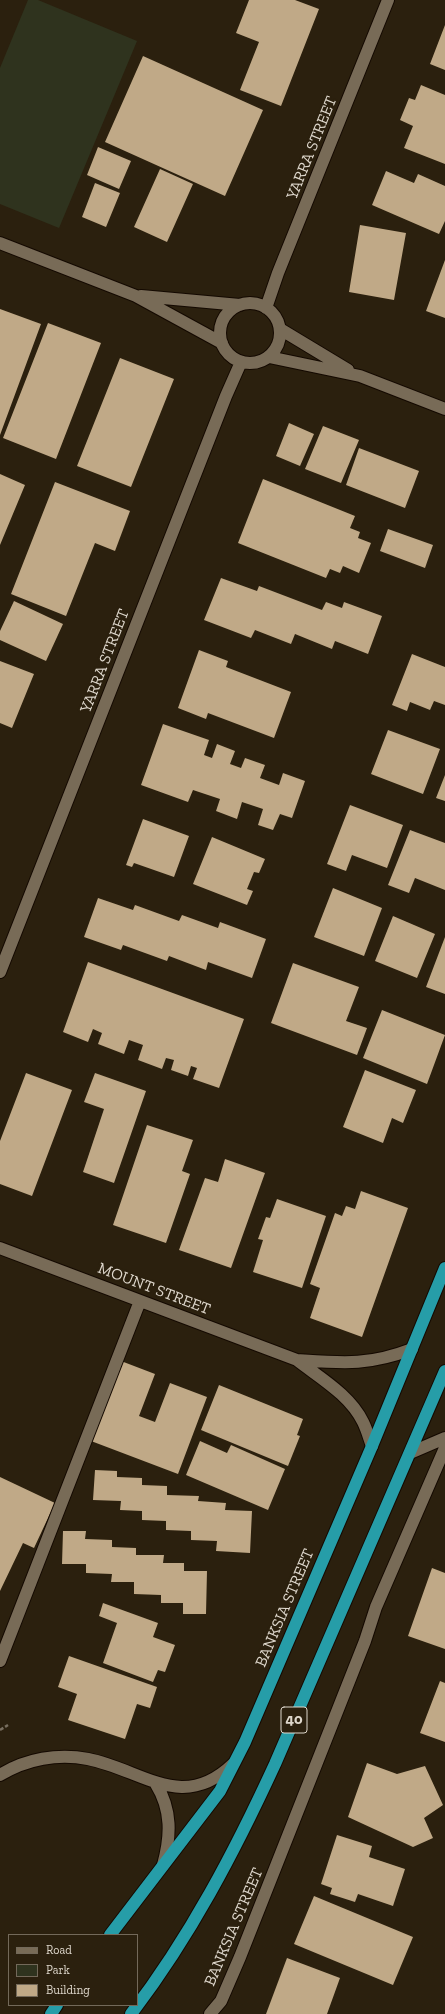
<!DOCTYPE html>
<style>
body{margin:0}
#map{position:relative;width:445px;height:2014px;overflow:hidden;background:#2b200e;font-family:"Zilla Slab",serif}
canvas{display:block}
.legend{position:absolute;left:8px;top:1934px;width:130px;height:72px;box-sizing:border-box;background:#2b200e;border:1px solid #73695a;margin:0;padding:5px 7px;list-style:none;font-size:12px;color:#ded7cc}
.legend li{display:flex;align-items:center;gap:8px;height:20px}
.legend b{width:20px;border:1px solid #73695a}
</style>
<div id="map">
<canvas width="445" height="2014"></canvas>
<ul class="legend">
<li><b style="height:5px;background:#786b57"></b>Road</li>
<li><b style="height:11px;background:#2f331e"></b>Park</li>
<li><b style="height:11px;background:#c0a987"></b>Building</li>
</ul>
</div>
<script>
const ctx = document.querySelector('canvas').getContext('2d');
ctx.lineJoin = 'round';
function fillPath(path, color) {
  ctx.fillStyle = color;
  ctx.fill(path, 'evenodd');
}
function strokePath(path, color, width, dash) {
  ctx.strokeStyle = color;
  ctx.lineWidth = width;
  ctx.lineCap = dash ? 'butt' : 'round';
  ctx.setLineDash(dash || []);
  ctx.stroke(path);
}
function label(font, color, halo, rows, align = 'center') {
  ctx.font = font + ' "Zilla Slab",serif';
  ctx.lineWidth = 4;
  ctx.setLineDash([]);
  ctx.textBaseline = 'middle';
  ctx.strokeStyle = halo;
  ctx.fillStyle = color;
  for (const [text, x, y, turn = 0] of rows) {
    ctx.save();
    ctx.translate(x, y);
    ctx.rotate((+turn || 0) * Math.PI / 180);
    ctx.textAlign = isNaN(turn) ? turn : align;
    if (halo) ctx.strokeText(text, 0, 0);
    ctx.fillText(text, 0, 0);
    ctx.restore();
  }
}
fillPath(new Path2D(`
 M28,0H38L137,41L59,228L0,204V68Z`), '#2f331e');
fillPath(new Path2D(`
 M249,0H295L319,9L281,106L240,90L259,42L236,33Z
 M445,25V70L430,64Z
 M143,56L263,110L225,196L105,142Z
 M421,85L445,95V164L404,148L413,126L400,120L409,98L415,100Z
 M98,147L131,161L119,189L87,175Z
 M160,169L193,184L167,242L134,227Z
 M386,171L414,183L418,174L445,186V221L439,234L372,205Z
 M95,183L120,193L106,227L82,217Z
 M360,225L406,233L394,300L349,292Z
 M445,260V318L426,311Z
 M0,309L41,324L0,435Z
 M48,323L101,343L56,459L3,438Z
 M120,358L174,379L131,487L77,466Z
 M289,423L314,434L300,466L276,456Z
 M323,426L359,440L341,483L305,469Z
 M359,448L419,471L405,508L346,485Z
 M0,474L25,485L0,545Z
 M263,479L355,516L350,528L360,532L358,538L371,543L359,573L343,566L340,573L330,569L326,578L238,543Z
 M55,482L130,511L115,551L95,543L66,616L11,594Z
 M388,529L433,545L425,568L380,551Z
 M221,578L257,591L259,586L322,610L326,602L342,608L344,602L382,616L368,654L335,641L332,649L295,634L291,644L255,630L251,638L204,620Z
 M14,601L63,624L46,661L0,640V631Z
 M199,650L228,661L226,667L291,692L274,738L208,713L206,719L178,708Z
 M412,654L445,667V705L434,701L430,710L410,702L407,711L392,705Z
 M0,661L34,674L12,728L0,723Z
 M163,724L209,740L204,755L212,758L217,744L235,751L230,764L241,768L245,758L265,765L260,778L279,785L283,773L305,781L292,818L280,814L273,830L258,825L263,809L242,802L237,819L216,811L220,799L193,790L188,802L141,785Z
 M388,730L440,749L423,794L371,774Z
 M445,775V801L436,798Z
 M350,805L403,825L387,868L352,855L346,871L327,864Z
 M143,819L189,836L174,877L134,863L132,867L126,865Z
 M410,830L445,843V890L415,878L409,893L388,885Z
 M212,837L265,859L259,873L254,872L247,889L253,891L247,905L193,884Z
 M333,888L382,908L364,956L314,937Z
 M98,898L133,910L135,905L179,921L182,915L218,928L220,922L266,939L252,978L208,962L206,970L169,956L167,961L123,945L121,950L84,937Z
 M393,916L435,934L417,978L375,961Z
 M445,937V994L426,987Z
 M88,962L244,1019L219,1088L193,1079L197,1068L191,1066L188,1076L171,1070L174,1060L166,1058L162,1069L138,1060L143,1045L129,1040L124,1054L98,1044L102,1033L93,1029L88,1042L63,1032Z
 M293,963L359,987L346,1021L367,1028L357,1055L271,1023Z
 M382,1010L445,1035L427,1084L363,1058Z
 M365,1070L416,1090L403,1123L392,1118L383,1143L343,1127Z
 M26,1073L72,1090L32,1196L0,1184V1141Z
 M95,1073L146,1091L114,1183L83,1172L104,1109L84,1102Z
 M147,1125L193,1140L182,1171L190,1174L166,1243L113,1225Z
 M225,1159L265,1173L231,1268L179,1250L205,1178L218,1182Z
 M361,1191L408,1208L362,1337L310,1318L320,1288L310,1284L335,1213L342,1216L346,1206L355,1209Z
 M277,1199L326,1216L302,1288L253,1272L263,1240L258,1239L266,1217L270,1218Z
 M121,1361L155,1374L139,1416L155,1422L170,1383L207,1397L178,1474L91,1441Z
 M219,1385L303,1419L297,1435L300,1436L288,1466L201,1430Z
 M200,1441L227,1453L231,1445L285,1469L268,1510L186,1475Z
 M95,1470L117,1471V1477L142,1478V1485L167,1486V1495L199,1496L198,1501L226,1503L225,1510L252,1511L250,1553L216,1551L217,1541L191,1540V1531L166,1530V1521L142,1520V1511L120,1510L121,1501L93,1500Z
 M0,1477L55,1503L34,1548L23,1543L0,1591Z
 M63,1531H86L85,1539L112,1540V1547L136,1548V1555H164L163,1563H184V1571H207L206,1614H183V1603H161V1595L134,1594V1582H111L112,1574L86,1573V1564H62Z
 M432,1568L445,1573V1649L408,1636Z
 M103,1603L158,1623L153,1637L175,1645L165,1672L158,1670L153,1682L103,1663L117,1623L99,1616Z
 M69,1656L157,1687L150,1708L137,1704L125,1739L68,1720L77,1694L58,1687Z
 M440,1681L445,1683V1742L420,1733Z
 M367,1763L397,1774L425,1766L443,1805L424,1818L433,1838L413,1847L348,1817Z
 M337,1835L372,1846L369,1857L405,1869L393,1906L358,1894L355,1902L330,1894L332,1888L321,1884Z
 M314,1896L413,1937L393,1985L294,1944Z
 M287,1958L340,1978L327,2014H266Z`), '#c0a987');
const minor = new Path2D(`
 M0,243L136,296L222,343
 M141,296L240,305
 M220 333a30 30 0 1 1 60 0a30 30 0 1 1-60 0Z
 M266,308L278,273L388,0
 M280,329L348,370
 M269,357L360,376L445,409
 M0,972L226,396L241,362
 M0,1248L297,1360C320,1378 350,1395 363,1422C367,1430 369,1438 372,1446
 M297,1360C342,1363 368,1366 412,1349
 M410,1453L445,1438
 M0,1661L140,1301
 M0,1775C26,1759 58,1753 88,1759C143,1770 182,1813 233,1764
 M156,1784C172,1810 171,1836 163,1865
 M210,2014L221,2001L240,1957L365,1641L376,1607L445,1448`);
const highway = new Path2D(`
 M110,1935L220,1791L245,1742L372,1446L445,1268
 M51,2014L57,2005
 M131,2014C190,1937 235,1851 275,1764L445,1371`);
strokePath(minor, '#140900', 14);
strokePath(highway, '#140900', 14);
strokePath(new Path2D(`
 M0,1730L8,1725`), '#786e5f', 2.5, [4, 2]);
strokePath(minor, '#786b57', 12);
strokePath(highway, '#269da8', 12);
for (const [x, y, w] of [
 [294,1720,26]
]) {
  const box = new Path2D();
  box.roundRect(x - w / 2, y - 13, w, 26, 3);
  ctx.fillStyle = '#2b200e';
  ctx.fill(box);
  strokePath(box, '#ded7cc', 1);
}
label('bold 15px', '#ded7cc', null, [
 ["40",294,1720]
]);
label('16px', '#ded7cc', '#2b200e', [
 ["YARRA STREET",312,148,-68],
 ["YARRA STREET",105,661,-69],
 ["MOUNT STREET",154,1289,21],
 ["BANKSIA STREET",285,1608,-67],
 ["BANKSIA STREET",234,1927,-67]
]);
</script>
